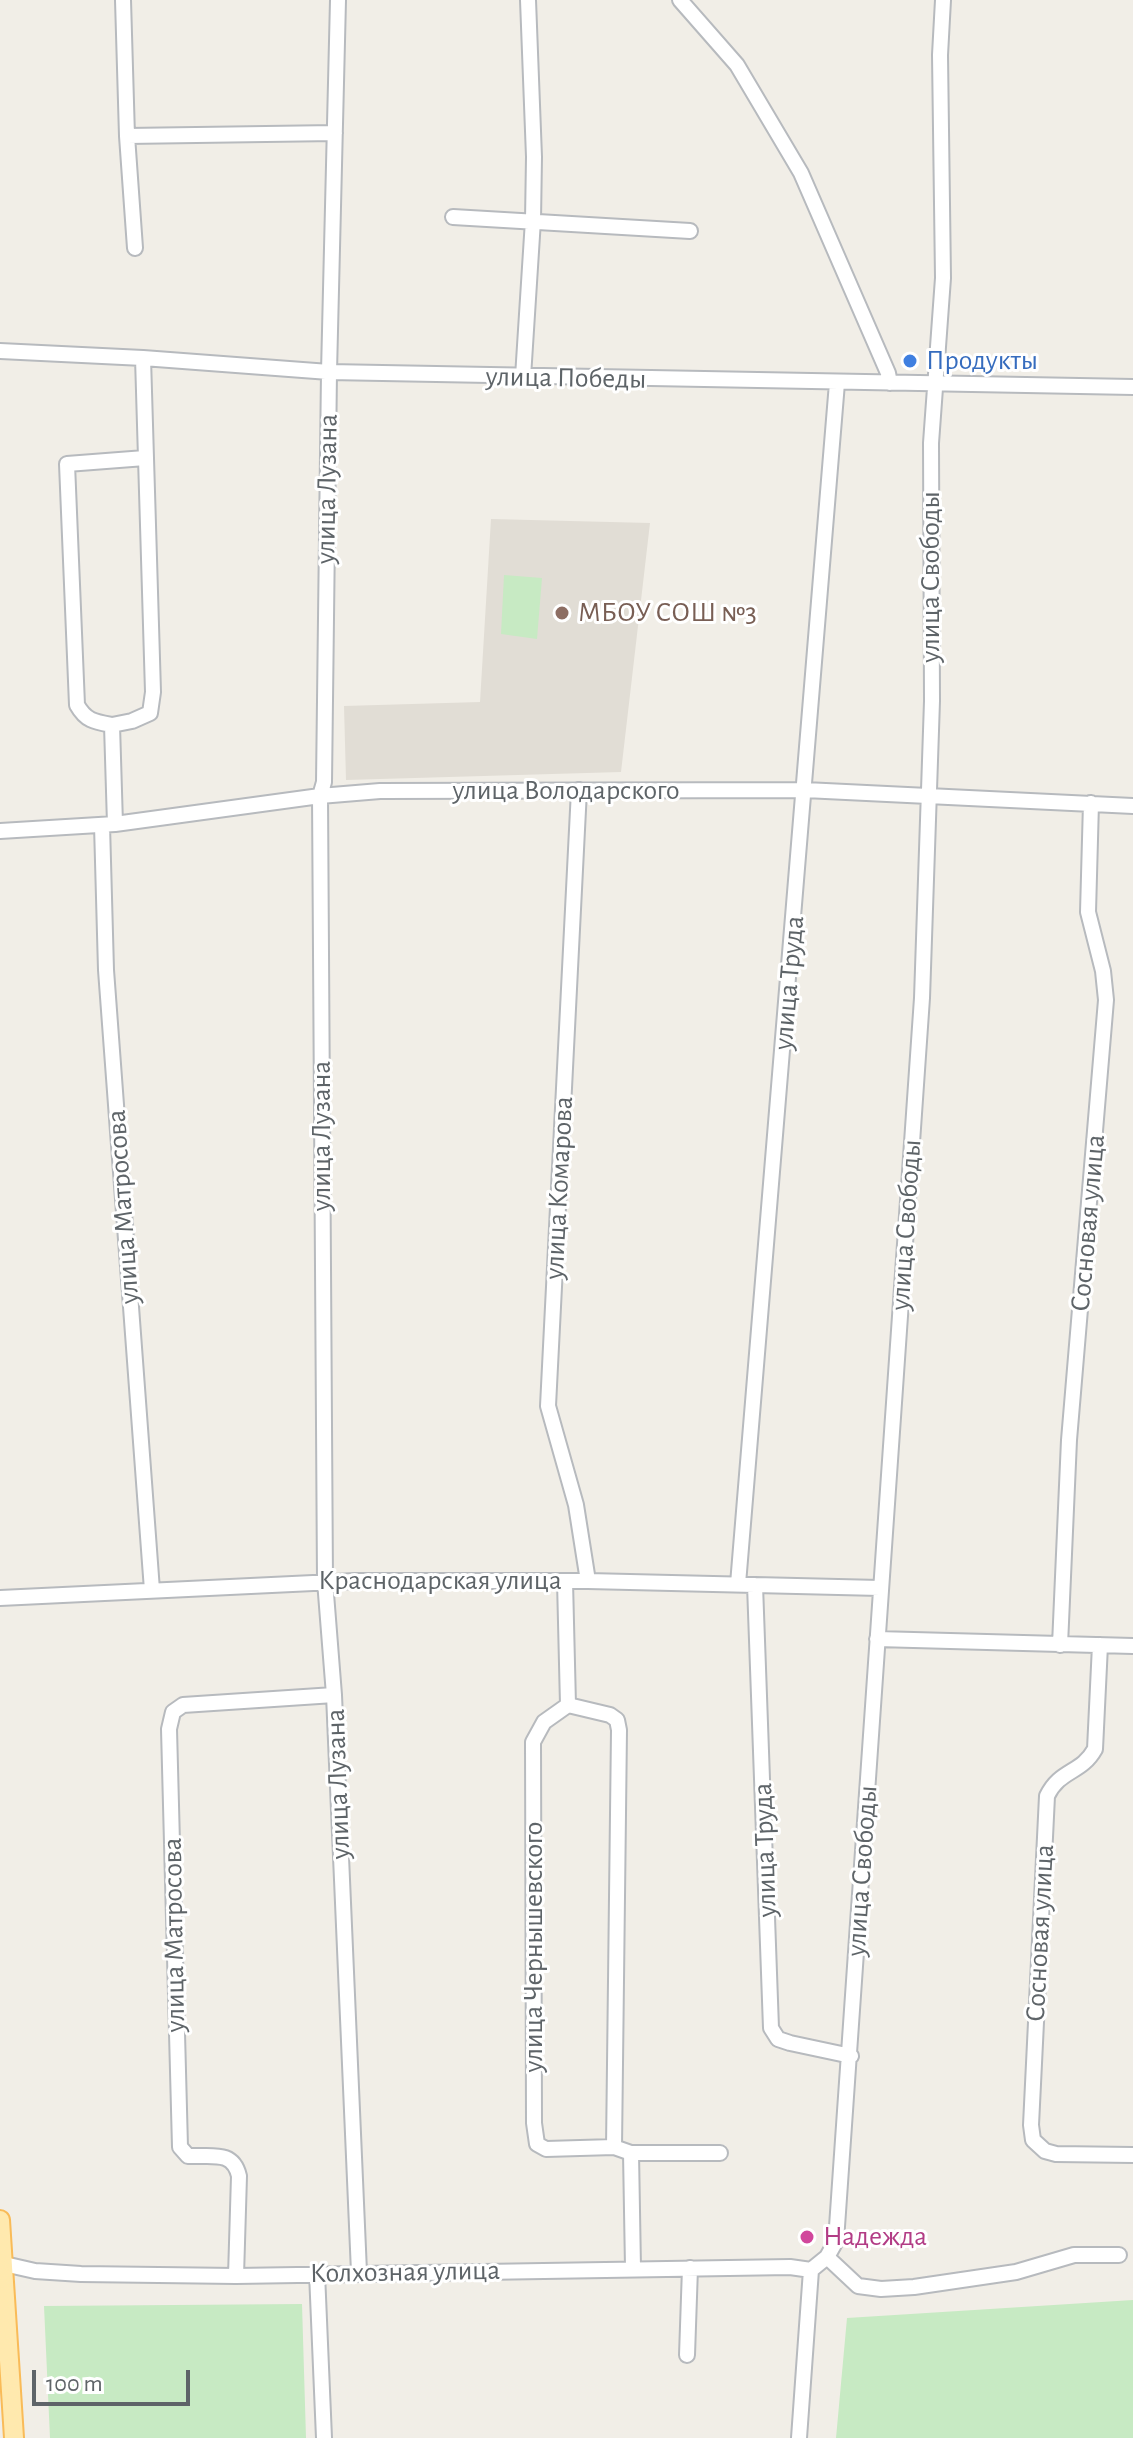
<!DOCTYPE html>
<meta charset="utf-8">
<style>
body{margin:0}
#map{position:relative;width:1133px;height:2438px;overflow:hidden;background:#f1eee7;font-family:"Alegreya Sans",sans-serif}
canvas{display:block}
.scale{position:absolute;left:32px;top:2370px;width:158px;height:36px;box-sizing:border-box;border:4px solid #5e6468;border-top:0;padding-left:10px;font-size:24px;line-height:28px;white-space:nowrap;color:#5e6468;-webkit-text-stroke:6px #fff;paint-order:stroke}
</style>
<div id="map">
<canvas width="1133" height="2438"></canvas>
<div class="scale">100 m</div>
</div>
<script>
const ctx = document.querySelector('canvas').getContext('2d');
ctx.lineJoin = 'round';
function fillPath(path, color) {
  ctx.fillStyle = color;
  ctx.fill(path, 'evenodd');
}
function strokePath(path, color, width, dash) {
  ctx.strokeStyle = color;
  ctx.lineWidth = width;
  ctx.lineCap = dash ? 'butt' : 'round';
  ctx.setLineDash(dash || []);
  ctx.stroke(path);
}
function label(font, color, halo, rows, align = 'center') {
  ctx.font = font + ' "Alegreya Sans",sans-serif';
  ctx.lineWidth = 6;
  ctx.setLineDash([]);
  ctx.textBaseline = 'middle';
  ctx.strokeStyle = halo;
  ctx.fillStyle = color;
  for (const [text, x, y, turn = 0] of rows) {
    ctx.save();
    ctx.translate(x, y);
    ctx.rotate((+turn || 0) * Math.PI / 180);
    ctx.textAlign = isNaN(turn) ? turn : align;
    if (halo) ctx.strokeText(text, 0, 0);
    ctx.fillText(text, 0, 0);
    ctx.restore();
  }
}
fillPath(new Path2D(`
 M491,519L650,523L621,772L346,780L344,706L480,702Z`), '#e1ddd5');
fillPath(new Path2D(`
 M504,575L542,578L537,639L501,634Z
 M1133,2300V2438H836L847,2318Z
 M302,2304L306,2438H50L44,2306Z`), '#c7eac3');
const minor = new Path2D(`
 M123,0L127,136L135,248
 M338,0L329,372L324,782L320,796L325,1581L334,1695L359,2272
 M680,0L737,65L801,173L888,373L890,383
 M127,136L335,133
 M453,217L690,231
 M0,351L143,358L329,372L1133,387
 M523,377L533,220L534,157L528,0
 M112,725C95,722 86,721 77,705L67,464L145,458
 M579,790L548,1406L576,1505L588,1581
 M115,824L112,725L132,721L150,713L153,692L143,358
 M102,825L106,970L152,1590
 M0,831L115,824L320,796L380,791L805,790L1133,806
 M565,1581L568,1705
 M738,1584L837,383
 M755,1585L771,2028L778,2039L790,2043L851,2056
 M0,1598L355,1581H588L880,1588
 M877,1639L1133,1646
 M1060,1645L1069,1440L1106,1000L1103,971L1088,912L1091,803
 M1100,1645L1095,1749C1081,1774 1060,1769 1047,1796L1031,2125L1033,2140L1045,2151L1056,2154L1133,2155
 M568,1705L544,1722L533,1742L534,2123L537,2144L546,2149L614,2147L631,2153H720
 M568,1705L610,1715L617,1720L619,1730L614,2147
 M631,2153L633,2268
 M827,2257L858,2286L881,2289L914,2287L1016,2272L1074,2255H1119
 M0,2263L35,2271L81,2274L236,2276L790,2267L811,2270
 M317,2273L324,2438
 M236,2276L239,2176C233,2150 212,2157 188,2156L180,2147L169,1729L173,1712L183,1705L334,1695
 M687,2355L690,2268
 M799,2438L811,2270L827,2257L836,2241L922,998L932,701L931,443L943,278L940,55L943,0`);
const major = new Path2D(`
 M0,2220L14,2438`);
strokePath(minor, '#b7babe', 18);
strokePath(major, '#f9bb58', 22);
strokePath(minor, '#fff', 14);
strokePath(major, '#ffe9ae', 18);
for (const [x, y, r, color] of [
 [910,361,8,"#3f7fe0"],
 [562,613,8,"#8d6e63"],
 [807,2237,8,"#d1479c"]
]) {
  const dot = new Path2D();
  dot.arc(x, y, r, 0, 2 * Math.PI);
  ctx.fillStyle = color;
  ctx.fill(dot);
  strokePath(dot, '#fff', 3);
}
label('28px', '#366cbe', '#fff', [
 ["Продукты",926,361]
], 'left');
label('28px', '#5e6468', '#fff', [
 ["улица Победы",566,378,1],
 ["улица Лузана",327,489,-89],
 ["улица Свободы",931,577,-90],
 ["улица Володарского",566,791],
 ["улица Труда",789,983,-85],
 ["улица Лузана",322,1136,-90],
 ["улица Комарова",559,1188,-87],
 ["улица Матросова",123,1207,-94],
 ["Сосновая улица",1088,1223,-85],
 ["улица Свободы",906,1225,-86],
 ["Краснодарская улица",440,1581],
 ["улица Лузана",338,1784,-92],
 ["улица Труда",765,1850,-92],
 ["улица Свободы",862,1871,-86],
 ["Сосновая улица",1040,1933,-87],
 ["улица Матросова",174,1935,-91],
 ["улица Чернышевского",534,1947,-90],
 ["Колхозная улица",405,2272,-1]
]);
label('28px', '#785e54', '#fff', [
 ["МБОУ СОШ №3",578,613]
], 'left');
label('28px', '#b23c85', '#fff', [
 ["Надежда",823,2237]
], 'left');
</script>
